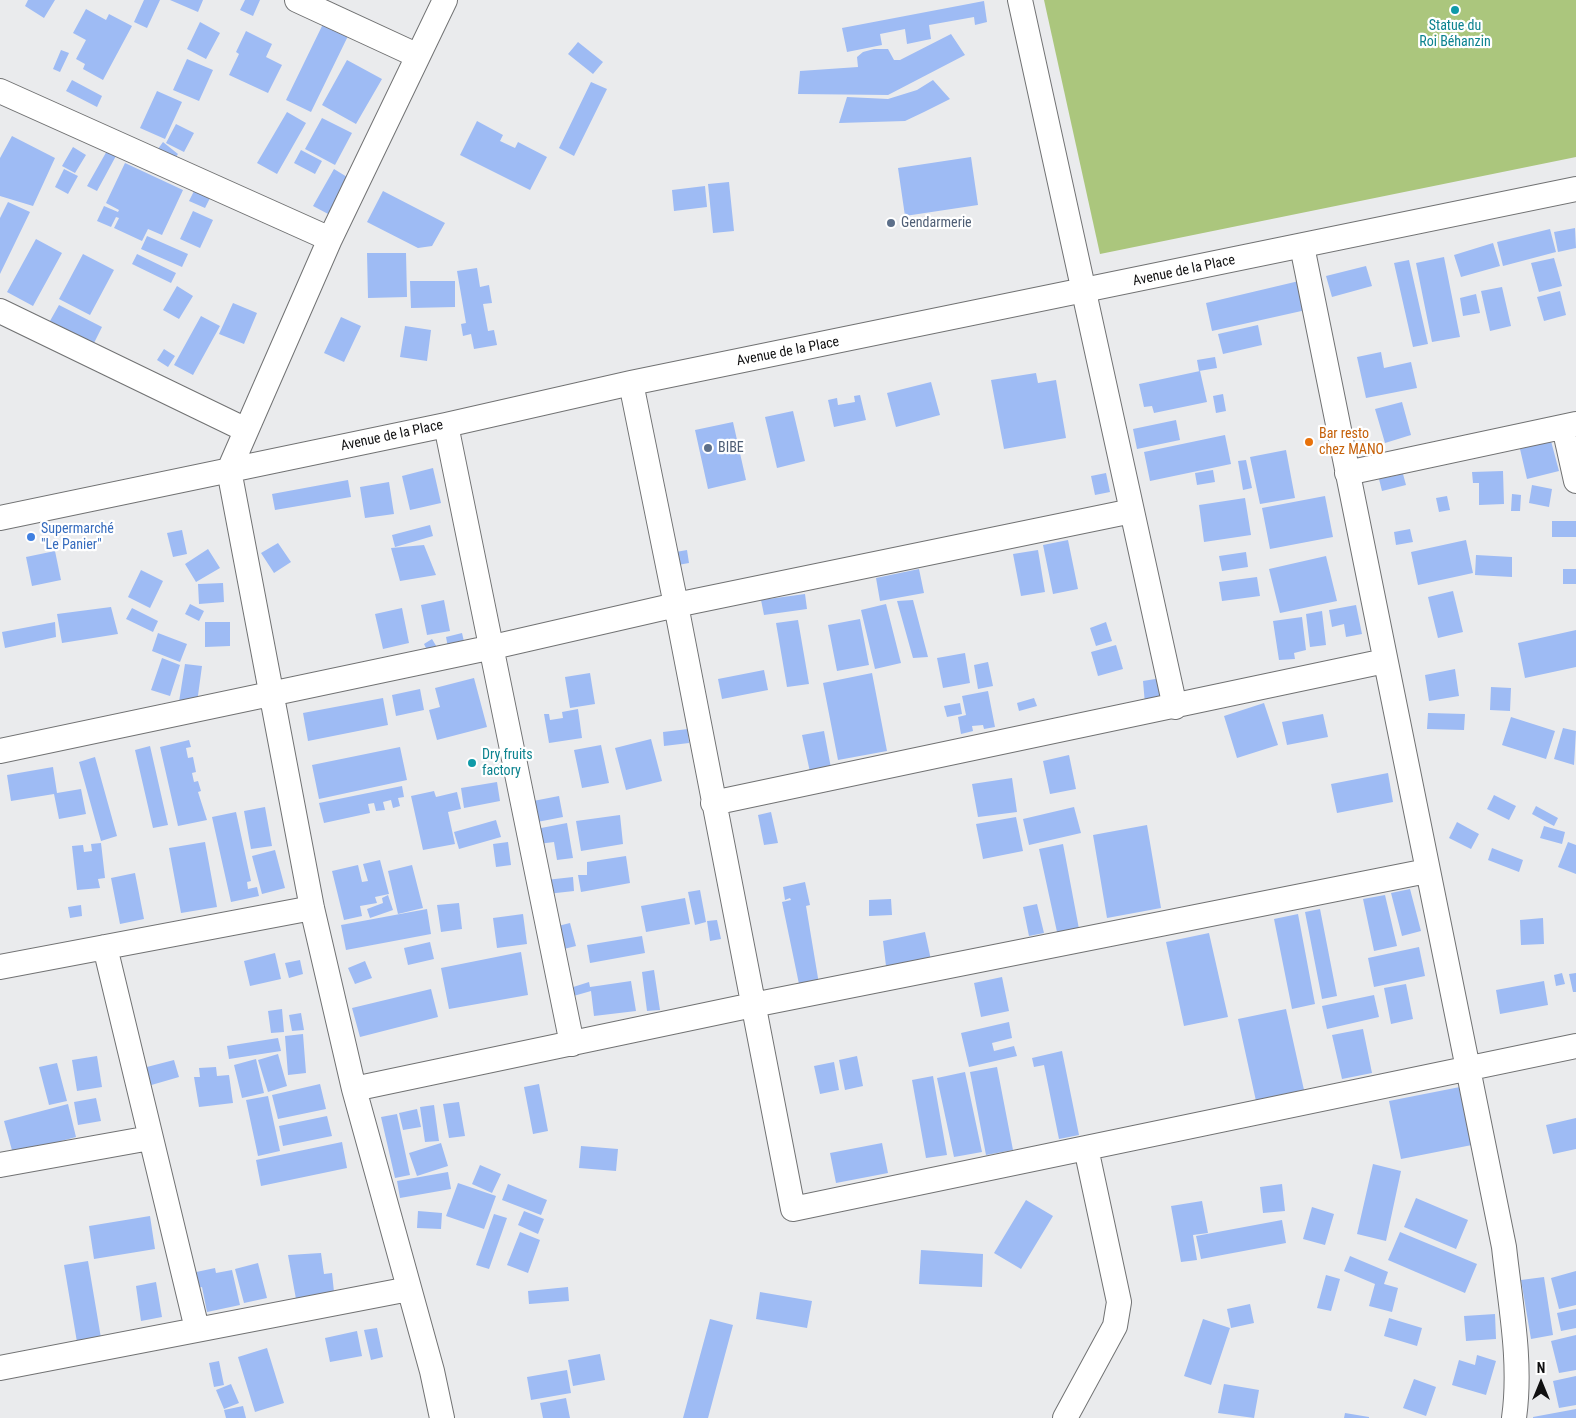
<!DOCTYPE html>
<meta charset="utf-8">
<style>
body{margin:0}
#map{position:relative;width:1576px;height:1418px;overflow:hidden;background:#eaebed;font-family:"Roboto Condensed",sans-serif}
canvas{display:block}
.north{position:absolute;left:1516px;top:1358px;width:50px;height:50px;-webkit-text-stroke:4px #fff;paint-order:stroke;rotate:0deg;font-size:14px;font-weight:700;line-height:20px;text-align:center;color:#101011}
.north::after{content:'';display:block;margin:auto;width:18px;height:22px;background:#101011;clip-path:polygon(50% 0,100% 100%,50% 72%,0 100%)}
</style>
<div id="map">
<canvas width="1576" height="1418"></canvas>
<div class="north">N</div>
</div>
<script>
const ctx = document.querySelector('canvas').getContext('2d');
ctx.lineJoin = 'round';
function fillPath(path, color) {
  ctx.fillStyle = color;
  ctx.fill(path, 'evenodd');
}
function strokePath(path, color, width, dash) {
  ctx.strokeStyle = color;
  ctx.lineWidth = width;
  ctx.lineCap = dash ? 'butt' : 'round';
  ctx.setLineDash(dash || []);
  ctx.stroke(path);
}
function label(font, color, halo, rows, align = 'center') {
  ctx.font = font + ' "Roboto Condensed",sans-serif';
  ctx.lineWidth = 4.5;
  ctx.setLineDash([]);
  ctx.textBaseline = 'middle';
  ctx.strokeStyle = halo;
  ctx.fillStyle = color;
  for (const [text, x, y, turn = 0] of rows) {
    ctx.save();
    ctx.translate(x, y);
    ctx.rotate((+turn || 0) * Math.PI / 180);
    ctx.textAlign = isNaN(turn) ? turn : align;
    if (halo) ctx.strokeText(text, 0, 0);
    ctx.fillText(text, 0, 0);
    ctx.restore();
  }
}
fillPath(new Path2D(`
 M1044,0H1576V157L1100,254Z`), '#abc67d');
fillPath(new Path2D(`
 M28,0H55L44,18L25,6Z
 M144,0H160L147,28L134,22Z
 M170,0H203L198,12Z
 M245,0H260L253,16L240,10Z
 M984,1L987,22L975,25L974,17L929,25L931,39L907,44L905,29L880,34L882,45L847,52L842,28Z
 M86,9L106,20L109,14L132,26L103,80L83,69L85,64L76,59L86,40L73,33Z
 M200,22L220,33L206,59L187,49Z
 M323,24L348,36L311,112L286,100Z
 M246,31L272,44L266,57L282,65L268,93L229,75L239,54L236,52Z
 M951,34L965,55L888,95L798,94L800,71L858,67L857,57L863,52L874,49H888L894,60H900Z
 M578,42L603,62L593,74L568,54Z
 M61,50L69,53L60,72L53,69Z
 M187,59L213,70L199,101L173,90Z
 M347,60L382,79L356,124L322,105Z
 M72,80L102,96L97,107L66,91Z
 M933,80L950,99L924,112L905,121L839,123L847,97L888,99L917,90Z
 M591,82L607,89L574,156L559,148Z
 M157,91L182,102L165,139L140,128Z
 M287,112L306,123L277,174L257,163Z
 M322,118L352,133L335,165L305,149Z
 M477,121L503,135L500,141L515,148L518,142L547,157L530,190L460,155Z
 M176,124L194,133L184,152L166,143Z
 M12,136L55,158L33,206L0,196V158Z
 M163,142L178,154L173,161L158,149Z
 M73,147L86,155L75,173L62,166Z
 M108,149L117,154L97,191L87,186Z
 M301,150L322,161L315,174L294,163Z
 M971,157L978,205L905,216L898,168Z
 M125,163L183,190L162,235L148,229L142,241L114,228L119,218L116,217L111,227L97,221L104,206L118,212L119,210L106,203Z
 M64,169L78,176L68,194L55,187Z
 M334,169L352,180L332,216L313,206Z
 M729,182L734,231L713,233L708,184Z
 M705,186L707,207L674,211L672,190Z
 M195,189L211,196L205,208L189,201Z
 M383,191L445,223L432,246L418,248L367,222Z
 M8,202L30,212L0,274V218Z
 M193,211L213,220L200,248L180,239Z
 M1575,228L1576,248L1558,252L1554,232Z
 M1550,229L1556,252L1503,266L1497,242Z
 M147,236L188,254L182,267L141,249Z
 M36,239L62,253L33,306L7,292Z
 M1493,243L1500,266L1461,277L1454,255Z
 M367,253H406L407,297L368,298Z
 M83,254L114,270L90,315L59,299Z
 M137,254L176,273L171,283L132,264Z
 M1444,257L1460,337L1432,342L1416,263Z
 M1554,258L1562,286L1539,292L1531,263Z
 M1409,260L1428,344L1413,347L1394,263Z
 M1366,266L1372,286L1332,297L1326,276Z
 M477,268L480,287L489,285L492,303L483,304L488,331L494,330L497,345L474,349L471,334L463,336L461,324L466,323L457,271Z
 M410,281H455V307L411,308Z
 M1299,281L1306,310L1212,331L1206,303Z
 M177,286L193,296L179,319L163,310Z
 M1502,287L1511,326L1490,331L1481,291Z
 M1560,291L1566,315L1544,321L1537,297Z
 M1476,294L1480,313L1463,316L1460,298Z
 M233,303L257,313L244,344L219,334Z
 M59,305L102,327L90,351L46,328Z
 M201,316L220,326L193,375L174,365Z
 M341,317L361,326L344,362L324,353Z
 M1258,325L1262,345L1223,354L1218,334Z
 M405,326L431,330L427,361L400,357Z
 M164,349L175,356L168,367L157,360Z
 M1381,352L1384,368L1411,362L1417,388L1366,398L1357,357Z
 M1215,357L1217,368L1199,371L1197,360Z
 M1200,371L1207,402L1154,413L1152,406L1144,407L1139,384Z
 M1036,373L1038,383L1056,380L1066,438L1004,449L991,380Z
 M931,382L940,415L896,427L887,393Z
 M1223,394L1226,411L1216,413L1213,396Z
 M860,395L866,420L834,427L828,400L837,398L838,405L855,402L854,396Z
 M1402,402L1411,435L1385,443L1375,409Z
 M793,411L805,461L777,468L765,417Z
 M1176,420L1180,440L1137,449L1133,429Z
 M733,422L746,480L708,489L695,430Z
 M1225,435L1231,464L1150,481L1144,452Z
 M1551,441L1559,471L1527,479L1520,449Z
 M1286,450L1295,498L1260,504L1250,457Z
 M1246,460L1252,488L1243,490L1238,461Z
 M433,468L441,503L410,510L402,476Z
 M1213,470L1215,482L1197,485L1195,473Z
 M1503,471L1504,504L1479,505V483H1473L1472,472Z
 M1106,473L1110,492L1095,495L1091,476Z
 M1403,474L1406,485L1382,491L1379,479Z
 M348,480L351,497L275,510L272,494Z
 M389,482L394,514L365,518L360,487Z
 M1532,485L1552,489L1549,507L1529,503Z
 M1512,494L1521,495L1520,511H1511Z
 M1325,496L1333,537L1270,549L1262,508Z
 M1447,496L1450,510L1439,512L1436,498Z
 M1245,498L1251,535L1204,542L1199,505Z
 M1552,521H1576V537H1552Z
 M430,525L433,536L395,547L392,535Z
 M1410,529L1413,542L1396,545L1394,532Z
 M182,530L187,554L173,557L167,533Z
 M1068,540L1078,589L1053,594L1043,545Z
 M1466,540L1473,573L1418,585L1411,552Z
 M278,543L291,562L274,573L261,553Z
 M424,545L436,575L400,581L391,548Z
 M208,549L220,568L196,582L185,564Z
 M687,550L689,563L678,565L676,552Z
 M1038,550L1045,592L1021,596L1013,554Z
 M55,551L61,580L32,586L26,557Z
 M1246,552L1248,567L1222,571L1219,556Z
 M1476,555L1512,557V577L1475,575Z
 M1326,556L1337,601L1280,613L1269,569Z
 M919,569L924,593L880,601L876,578Z
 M1563,569H1576V584H1563Z
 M141,570L163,581L150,608L128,597Z
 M1257,577L1260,596L1222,601L1219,582Z
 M223,583L224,602L199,604L198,584Z
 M1453,591L1463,632L1438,638L1428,597Z
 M805,594L807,609L764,615L761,600Z
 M444,600L450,631L427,635L421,605Z
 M913,600L928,657L913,658L897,601Z
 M190,604L204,611L199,621L185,614Z
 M886,604L901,663L875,669L861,610Z
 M1356,605L1362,634L1346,637L1344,624L1332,627L1329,610Z
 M111,607L118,634L62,643L57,614Z
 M132,608L158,621L153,632L126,619Z
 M402,608L409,643L383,649L375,614Z
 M1322,611L1326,645L1310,647L1306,614Z
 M1302,617L1306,650L1294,653L1295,659L1279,660L1273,621Z
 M860,619L869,665L837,671L828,625Z
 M798,620L809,684L787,687L776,623Z
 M55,622L56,637L5,648L2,632Z
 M205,622H230V646L205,647Z
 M1106,622L1112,641L1096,646L1090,628Z
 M1576,630V667L1525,678L1518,643Z
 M158,633L187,644L180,662L152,651Z
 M462,633L466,650L449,653L446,637Z
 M432,639L438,649L429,654L424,644Z
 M1116,645L1123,669L1098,676L1091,652Z
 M965,653L970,683L943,688L937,658Z
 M162,658L180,665L170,696L151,690Z
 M988,662L993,686L978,689L974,665Z
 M185,664L202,666L196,710L178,708Z
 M1455,669L1459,696L1429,701L1425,675Z
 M764,670L768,690L722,699L718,679Z
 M590,673L595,704L570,708L565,677Z
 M872,673L887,751L838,760L823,683Z
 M474,678L487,727L437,740L429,710L440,707L435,688Z
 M1161,678L1164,702L1145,704L1143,681Z
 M1491,687L1511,688L1510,711L1490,710Z
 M420,689L424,710L396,716L392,695Z
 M988,691L995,727L984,729L983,725L972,726L973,731L961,734L958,717L966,715L962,696Z
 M383,698L388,725L308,741L303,713Z
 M1034,698L1037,706L1019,711L1017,703Z
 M960,703L962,714L947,717L944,706Z
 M1264,703L1278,745L1237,758L1224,716Z
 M578,709L582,738L549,743L544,714H549L550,720L563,718L562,712Z
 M1428,713L1465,714L1464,730L1427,729Z
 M1323,714L1328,737L1287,745L1282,722Z
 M1511,717L1555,731L1546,759L1502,745Z
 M1563,728L1576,731L1574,765L1554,759Z
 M688,729L689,743L664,746L663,732Z
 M824,731L831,768L810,772L802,735Z
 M651,739L662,781L626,790L615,748Z
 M189,740L191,747L186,748L188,758L193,757L196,772L192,773L194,782L198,781L201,791L198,792L207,820L178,826L160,747Z
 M601,745L609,783L582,788L574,750Z
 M150,746L168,825L153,828L135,750Z
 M400,747L407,780L319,799L312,765Z
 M1069,755L1076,789L1050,794L1043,761Z
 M95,757L117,836L101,841L79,762Z
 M53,767L57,793L81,789L86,814L59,819L54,794L11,801L7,775Z
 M1388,773L1393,802L1337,813L1331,784Z
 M1012,778L1017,812L978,817L972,784Z
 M497,782L500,801L464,808L461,788Z
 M402,786L404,797L398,798L400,806L393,808L391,800L383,802L385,810L376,811L374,803L368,804L370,813L324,823L319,803Z
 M434,791L436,797L457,792L461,809L448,812L455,844L423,850L411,796Z
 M1494,795L1516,806L1509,820L1487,809Z
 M559,796L563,817L532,823L528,802Z
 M1536,806L1558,818L1554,826L1532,814Z
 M265,807L272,846L251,849L244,811Z
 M1074,807L1081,833L1029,845L1023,819Z
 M236,812L251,881L247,882L248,889L257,887L259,896L231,902L212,817Z
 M771,812L778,843L764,845L758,815Z
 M620,815L623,844L581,851L576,821Z
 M1016,817L1023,851L983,859L976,824Z
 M496,820L501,837L459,849L454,832Z
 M1457,822L1479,834L1471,849L1449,838Z
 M567,823L573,858L557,860L554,842L538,844L536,829Z
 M1147,825L1161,908L1107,918L1093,835Z
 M1544,826L1565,832L1562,844L1540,838Z
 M205,842L217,907L181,913L169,848Z
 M508,842L511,865L496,867L493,844Z
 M1568,842L1576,845V874L1558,867Z
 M101,843L105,878L98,879L100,888L77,890L72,846L83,845L84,852L92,851L91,844Z
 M1063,844L1079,929L1057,932L1039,849Z
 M1492,848L1523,860L1519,872L1488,860Z
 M275,850L285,888L262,894L252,856Z
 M626,856L630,883L581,892L578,875H587V862Z
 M380,860L389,894L375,897L377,903L360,906L362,916L344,920L332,871L358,865L362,882L368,881L363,864Z
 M412,865L423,908L398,914L388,871Z
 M135,873L144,919L120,924L111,878Z
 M573,877L574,891L547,894L546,880Z
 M805,882L810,905L806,906L819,984H799L782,902L791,900L790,898L785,900L783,887Z
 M1410,889L1421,931L1402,936L1391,893Z
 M700,890L706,922L695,925L688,892Z
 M388,895L393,910L370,918L367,909L383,903L382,898Z
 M1385,895L1397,946L1374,951L1363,899Z
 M685,898L690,924L646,932L641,906Z
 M891,899L892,915L869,916V900Z
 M459,903L462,929L441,932L437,905Z
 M1037,904L1044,933L1029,936L1023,907Z
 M81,905L82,916L70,918L68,907Z
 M427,909L431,934L346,950L341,925Z
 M1320,909L1337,996L1322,999L1305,912Z
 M523,914L527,944L497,948L493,918Z
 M1298,914L1315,1004L1292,1009L1274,919Z
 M1543,918L1544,944L1521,945L1520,920Z
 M717,920L721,939L710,941L707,921Z
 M570,923L576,946L560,950L554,927Z
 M925,932L931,960L886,966L883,941Z
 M1209,933L1228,1017L1184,1026L1166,942Z
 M642,936L645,953L590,963L587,945Z
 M430,942L434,959L408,965L404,948Z
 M1419,947L1425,976L1374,987L1368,958Z
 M521,952L528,995L449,1009L441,968Z
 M275,953L281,979L250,986L244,961Z
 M300,960L303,974L289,978L285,963Z
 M365,961L372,978L355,984L348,968Z
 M654,970L660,1010L647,1011L642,972Z
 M1562,973L1565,984L1556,986L1554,975Z
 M1576,973V992H1573L1569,974Z
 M1002,977L1009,1011L981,1017L974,983Z
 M631,981L636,1011L594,1016L591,991L570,997L567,989L589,982L590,987Z
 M1544,981L1548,1005L1500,1014L1496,990Z
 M1406,984L1413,1019L1391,1024L1384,988Z
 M431,989L438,1017L360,1037L352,1008Z
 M1374,995L1379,1017L1327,1029L1322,1006Z
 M282,1009L284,1032L271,1033L268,1011Z
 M1286,1009L1304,1090L1256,1101L1238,1019Z
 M301,1013L304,1030L292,1031L289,1015Z
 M1009,1022L1012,1038L992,1043L994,1051L1014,1046L1017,1056L969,1067L961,1033Z
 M1363,1029L1372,1073L1342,1079L1332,1035Z
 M303,1034L306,1073L288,1075L285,1036Z
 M278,1038L281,1051L229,1059L227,1046Z
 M1062,1051L1079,1135L1059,1139L1044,1065L1034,1067L1032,1058Z
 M278,1054L287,1086L268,1092L258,1060Z
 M97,1056L102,1087L77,1091L72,1060Z
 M857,1056L863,1086L845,1090L839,1060Z
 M256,1059L264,1093L242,1098L234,1065Z
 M174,1060L179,1077L148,1086L143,1068Z
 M834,1062L839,1090L820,1094L814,1066Z
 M57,1063L67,1101L49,1105L39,1067Z
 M216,1067L217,1076L229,1075L233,1103L199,1107L194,1077H200L199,1068Z
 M997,1067L1013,1150L986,1155L970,1072Z
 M965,1072L982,1152L954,1157L937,1078Z
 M933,1076L947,1155L926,1158L912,1080Z
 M320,1084L326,1109L278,1119L272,1095Z
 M539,1084L548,1131L533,1134L524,1087Z
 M1465,1086L1477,1144L1401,1159L1389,1101Z
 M268,1096L280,1151L258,1156L246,1100Z
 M96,1098L101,1121L78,1125L74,1102Z
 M459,1102L465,1136L449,1138L443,1104Z
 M68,1104L76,1137L13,1154L4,1121Z
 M434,1105L439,1141L425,1142L420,1107Z
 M417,1109L421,1127L403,1130L399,1113Z
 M397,1114L410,1175L395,1178L381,1117Z
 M327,1116L332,1136L283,1146L279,1126Z
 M1576,1118V1149L1553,1154L1546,1125Z
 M342,1142L347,1168L261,1186L256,1160Z
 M441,1143L448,1166L417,1176L409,1153Z
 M882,1143L888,1173L836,1183L830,1153Z
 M581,1146L618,1149L616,1171L579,1168Z
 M1373,1164L1401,1171L1386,1241L1357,1234Z
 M480,1165L501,1174L492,1193L472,1184Z
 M448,1172L451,1189L400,1198L397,1181Z
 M458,1183L496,1196L484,1229L446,1216Z
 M508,1184L547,1200L541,1215L502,1200Z
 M1282,1184L1285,1211L1263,1213L1260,1187Z
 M1416,1198L1468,1220L1456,1249L1404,1227Z
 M1026,1200L1053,1216L1021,1269L994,1253Z
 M1202,1201L1208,1233L1193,1235L1197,1260L1181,1262L1171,1206Z
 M1312,1207L1334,1214L1325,1245L1303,1239Z
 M418,1211L442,1213L441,1229L417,1228Z
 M524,1211L544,1219L538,1234L518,1225Z
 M494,1214L507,1218L489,1269L476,1265Z
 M150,1216L155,1249L94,1259L89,1226Z
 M1282,1220L1286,1243L1201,1259L1196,1236Z
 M520,1232L540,1240L528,1273L507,1265Z
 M1400,1232L1477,1264L1465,1293L1388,1260Z
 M921,1250L983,1254L982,1287L919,1284Z
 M321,1253L324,1274L332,1273L334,1292L296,1299L288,1255Z
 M1350,1256L1388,1272L1384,1284L1398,1288L1392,1312L1369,1306L1375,1284L1344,1271Z
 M88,1261L102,1344L78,1348L64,1265Z
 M258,1263L267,1298L244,1303L235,1269Z
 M215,1268L216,1273L232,1270L240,1305L207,1312L202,1287L190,1290L187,1274Z
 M1576,1271V1305L1559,1309L1551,1278Z
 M1326,1275L1340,1279L1331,1311L1317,1308Z
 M1544,1277L1553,1335L1531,1339L1521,1280Z
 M156,1282L162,1317L141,1321L136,1286Z
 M568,1287L569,1301L529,1304L528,1291Z
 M760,1292L812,1301L807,1328L756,1319Z
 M1250,1304L1254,1323L1231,1328L1227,1309Z
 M1576,1309V1328L1561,1331L1557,1313Z
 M1495,1314L1496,1339L1466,1341L1464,1316Z
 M1389,1318L1422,1328L1417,1346L1384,1336Z
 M710,1319L733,1325L708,1418H683Z
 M1203,1319L1230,1328L1211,1385L1184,1376Z
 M377,1328L383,1357L371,1360L364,1330Z
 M357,1331L362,1356L330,1362L325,1338Z
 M1576,1335V1370L1559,1373L1551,1341Z
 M267,1348L284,1403L255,1412L238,1357Z
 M600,1354L605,1380L573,1386L568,1360Z
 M1477,1355L1496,1361L1486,1395L1452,1385L1459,1360L1475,1365Z
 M219,1361L224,1385L214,1387L209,1363Z
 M567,1370L571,1393L531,1400L527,1377Z
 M1576,1376V1405L1559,1408L1553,1381Z
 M1414,1379L1436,1387L1426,1416L1403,1408Z
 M231,1384L239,1403L224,1409L216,1390Z
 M1224,1384L1259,1390L1254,1418L1218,1413Z
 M566,1398L570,1418H543L540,1403Z
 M243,1406L246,1418H226L224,1410Z
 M1576,1409V1418H1533V1417Z
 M1345,1413L1369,1417V1418H1344Z`), '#9ebbf4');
const minor = new Path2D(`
 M297,0L416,55
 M1020,0L1175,707
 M0,91L330,239
 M1302,246L1504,1247C1510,1303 1522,1361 1514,1418
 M0,311L246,430
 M631,383L676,605L793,1209L1576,1046
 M446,425L572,1044
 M1564,427L1576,481
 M1347,473L1576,424
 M0,518L446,425L631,383L1576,189
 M0,751L493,647L676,605L1132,511
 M713,803L1385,661
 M105,947L197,1329
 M0,967L312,908
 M354,1089L753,1005L1427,871
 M0,1165L150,1138
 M0,1368L409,1289
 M442,1418L432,1371L354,1089L312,908L229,470L330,239L445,0
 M1065,1418L1115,1326L1119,1302L1086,1148`);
strokePath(minor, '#717273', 26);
strokePath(minor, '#fff', 24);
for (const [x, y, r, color] of [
 [1455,10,5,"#0f9aa8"],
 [891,223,5,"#5c6f8a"],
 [1309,442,5,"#e8710a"],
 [708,448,5,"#5c6f8a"],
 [31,537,5,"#3f7fe0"],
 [472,763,5,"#0f9aa8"]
]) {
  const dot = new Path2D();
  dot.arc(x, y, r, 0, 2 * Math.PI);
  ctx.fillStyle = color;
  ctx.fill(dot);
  strokePath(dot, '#fff', 2);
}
label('14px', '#0d838f', '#fff', [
 ["Statue du",1455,26],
 ["Roi Béhanzin",1455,42],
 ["Dry fruits",482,755,"left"],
 ["factory",482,771,"left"]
]);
label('14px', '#4e5e75', '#fff', [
 ["Gendarmerie",901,223],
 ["BIBE",718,448]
], 'left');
label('14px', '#101011', '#fff', [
 ["Avenue de la Place",1184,271,-12],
 ["Avenue de la Place",788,352,-11],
 ["Avenue de la Place",392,436,-12]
]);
label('14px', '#c56008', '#fff', [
 ["Bar resto",1319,434],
 ["chez MANO",1319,450]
], 'left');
label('14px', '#366cbe', '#fff', [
 ["Supermarché",41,529],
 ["\"Le Panier\"",41,545]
], 'left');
</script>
